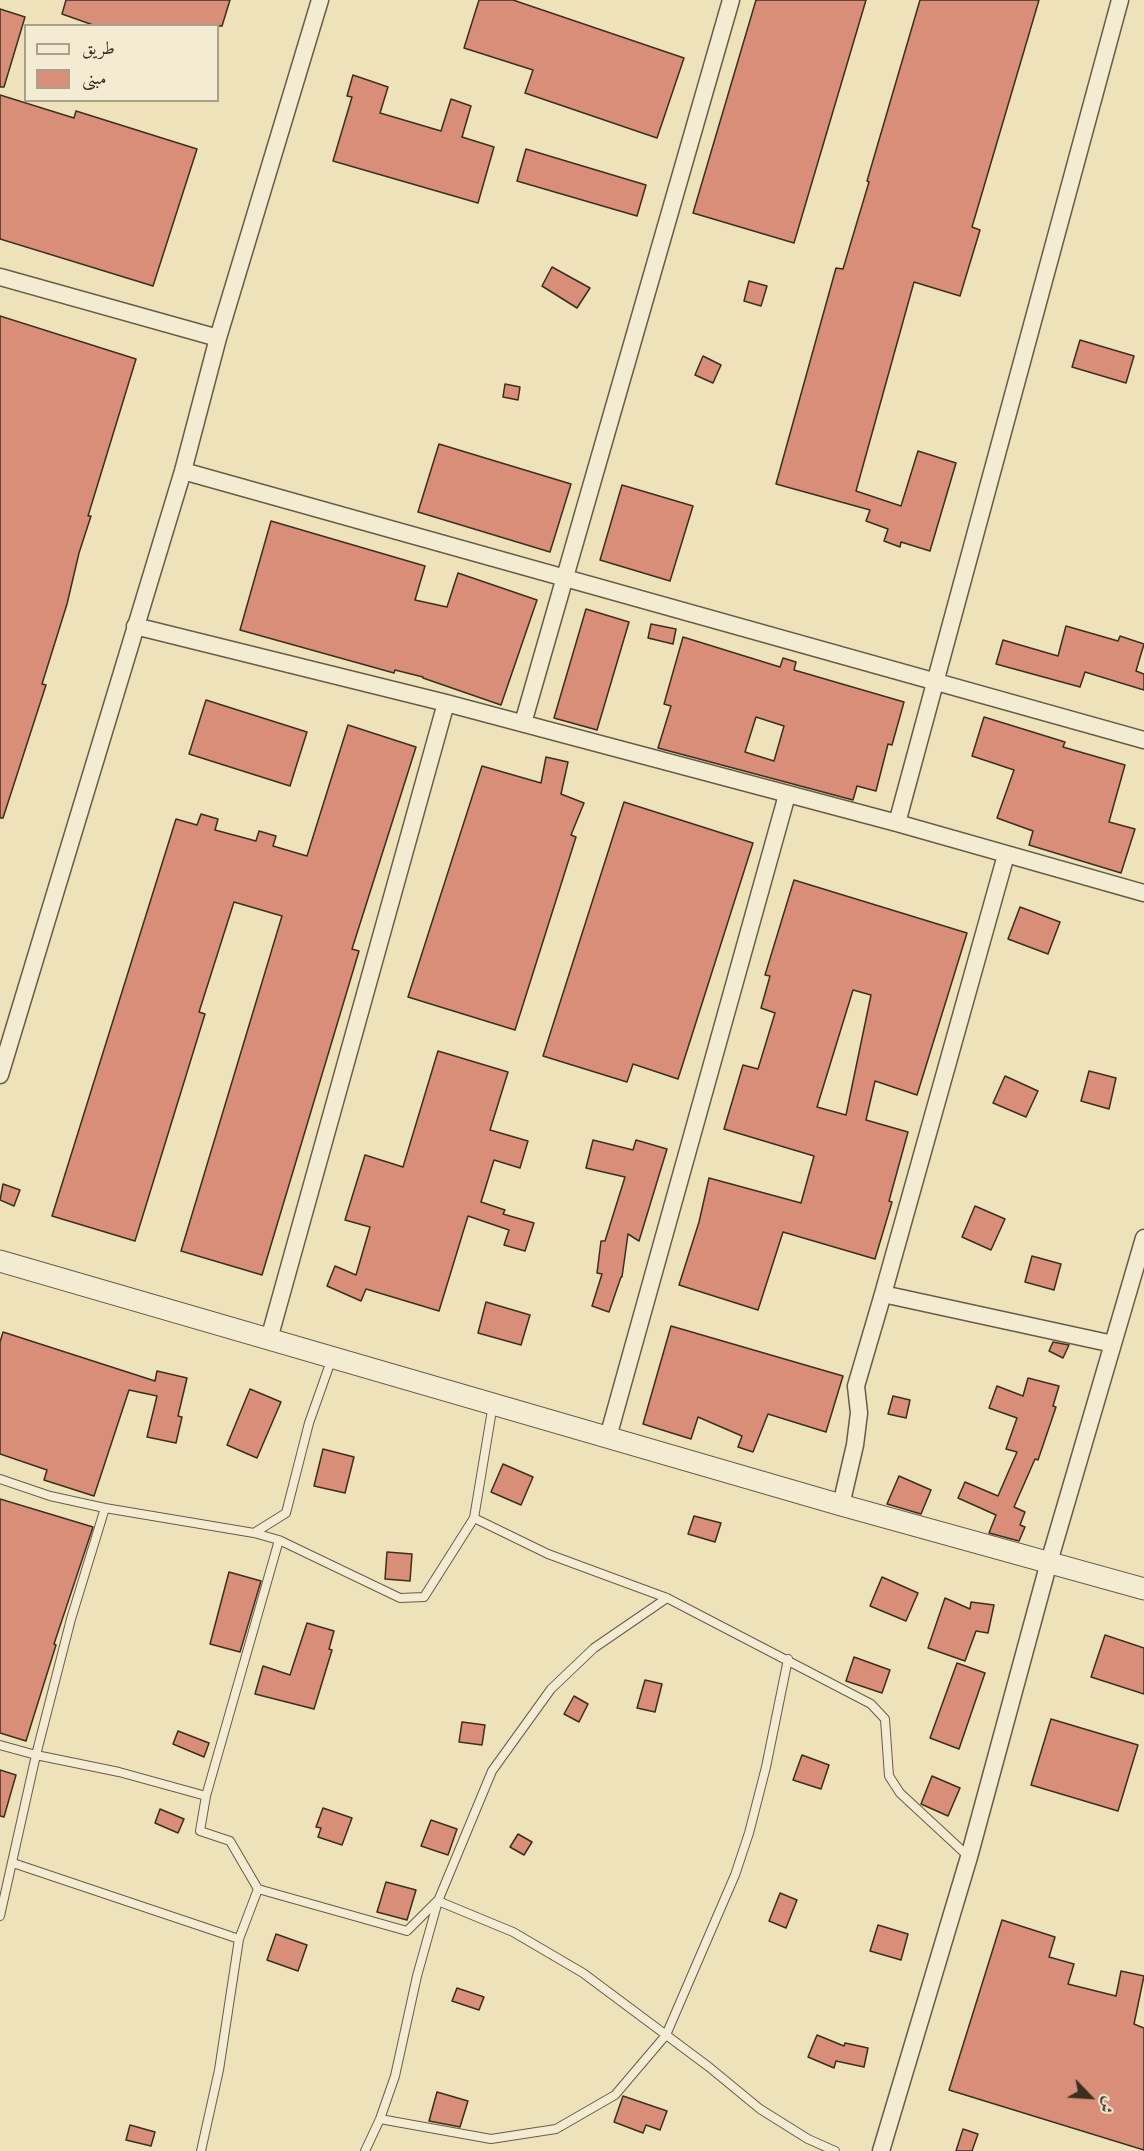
<!DOCTYPE html>
<meta charset="utf-8">
<style>
body{margin:0}
#map{position:relative;width:1144px;height:2151px;overflow:hidden;background:#eee2ba;font-family:"IM FELL English",Amiri,serif}
canvas{display:block}
.legend{position:absolute;left:24px;top:24px;width:195px;height:78px;box-sizing:border-box;background:#f4ecd2;border:2px solid #aaa08b;margin:0;padding:8px 10px;list-style:none;font-size:18px;color:#3b2f20}
.legend li{display:flex;align-items:center;gap:12px;height:30px}
.legend b{width:30px;border:2px solid #aaa08b}
.north{position:absolute;left:1060px;top:2067px;width:60px;height:60px;-webkit-text-stroke:4px #f4ecd2;paint-order:stroke;rotate:115deg;font-size:16px;font-weight:700;line-height:24px;text-align:center;color:#3b2f20}
.north::after{content:'';display:block;margin:auto;width:21px;height:27px;background:#3b2f20;clip-path:polygon(50% 0,100% 100%,50% 72%,0 100%)}
</style>
<div id="map">
<canvas width="1144" height="2151"></canvas>
<ul class="legend">
<li><b style="height:8px;background:#f4ecd2"></b>طريق</li>
<li><b style="height:16px;background:#d88e79"></b>مبنى</li>
</ul>
<div class="north">ش</div>
</div>
<script>
const ctx = document.querySelector('canvas').getContext('2d');
ctx.lineJoin = 'round';
function fillPath(path, color) {
  ctx.fillStyle = color;
  ctx.fill(path, 'evenodd');
}
function strokePath(path, color, width, dash) {
  ctx.strokeStyle = color;
  ctx.lineWidth = width;
  ctx.lineCap = dash ? 'butt' : 'round';
  ctx.setLineDash(dash || []);
  ctx.stroke(path);
}
const building = new Path2D(`
 M66,0H230L222,26H96L62,14Z
 M479,0H513L684,58L657,138L525,93L533,70L464,48Z
 M756,0H866L794,243L693,213Z
 M920,0H1039L972,227L980,230L960,296L914,282L856,491L901,506L918,451L956,463L930,551L901,542L900,547L884,541L888,529L866,521L870,510L776,484L836,268L843,269L869,182L867,181Z
 M0,9L25,17L4,87H0Z
 M353,75L388,87L380,113L441,131L451,99L471,106L462,137L494,147L478,203L333,161L352,97L347,96Z
 M0,95L74,118L76,111L197,149L153,286L0,239Z
 M526,149L646,185L637,216L517,181Z
 M552,267L590,288L577,308L542,286Z
 M749,281L767,286L761,306L744,301Z
 M0,316L136,359L88,516H91L79,553L67,604L42,684L46,685L3,818H0Z
 M1080,340L1134,356L1126,383L1072,367Z
 M703,356L721,365L713,383L695,375Z
 M505,384L520,387L518,400L503,397Z
 M439,444L571,484L550,552L418,512Z
 M622,485L693,506L670,581L600,560Z
 M271,521L425,566L415,600L447,607L458,573L537,600L501,705L423,678V677L395,670L394,673L240,630Z
 M586,609L629,622L597,730L554,718Z
 M651,624L676,629L673,644L648,638Z
 M1066,626L1118,641L1120,636L1144,644L1136,671L1144,674V690L1085,672L1080,687L996,664L1003,640L1058,656Z
 M683,637L780,667L783,658L796,662L794,670L904,702L892,745L888,744L876,791L857,786L853,800L658,748L671,706L664,704ZM756,717L784,726L774,761L745,752Z
 M206,700L307,732L290,786L189,754Z
 M984,717L1065,742L1063,747L1125,765L1109,822L1135,829L1121,873L1029,845L1033,831L997,818L1014,770L972,756Z
 M348,725L416,747L352,949L359,951L262,1275L181,1251L282,916L234,902L199,1012L205,1014L135,1241L52,1216L176,819L197,825L201,814L218,819L215,830L256,841L259,831L276,836L273,846L307,856Z
 M546,757L568,762L561,794L584,803L571,835L576,837L515,1030L408,997L482,766L541,783Z
 M624,802L753,843L678,1079L633,1064L627,1082L543,1056Z
 M794,880L967,933L917,1095L875,1081L866,1120L908,1132L889,1201L892,1202L875,1259L783,1232L758,1310L679,1285L699,1222L709,1178L801,1203L814,1156L724,1129L743,1065L758,1069L775,1013L761,1008L770,976L765,975ZM853,990L871,995L846,1115L817,1107Z
 M1020,907L1060,922L1048,954L1008,939Z
 M438,1051L508,1072L490,1130L528,1141L520,1168L494,1160L481,1202L505,1210L503,1214L534,1223L525,1251L504,1245L509,1230L468,1216L439,1311L366,1289L361,1301L327,1286L335,1266L356,1275L370,1227L345,1220L365,1155L403,1167Z
 M1089,1071L1116,1078L1109,1109L1081,1101Z
 M1005,1076L1038,1091L1026,1117L993,1103Z
 M593,1140L633,1150L636,1140L667,1149L639,1241L628,1234L622,1277H621L609,1312L592,1306L602,1274L597,1273L601,1241H605L625,1177L586,1168Z
 M3,1184L20,1190L14,1206L0,1200Z
 M975,1206L1005,1219L991,1250L962,1237Z
 M1032,1256L1061,1264L1054,1290L1025,1282Z
 M486,1302L530,1315L521,1345L478,1333Z
 M671,1326L843,1376L826,1432L768,1414L753,1452L738,1447L742,1436L698,1417L691,1439L643,1424Z
 M3,1332L155,1381L157,1371L187,1378L178,1416L182,1417L176,1443L147,1437L157,1396L129,1390L94,1496L44,1480L47,1470L0,1454V1342Z
 M1053,1342L1069,1345L1063,1358L1049,1351Z
 M1028,1378L1059,1386L1053,1406L1056,1407L1038,1460L1035,1459L1014,1507L1025,1512L1020,1525L1025,1527L1019,1541L989,1533L996,1515L958,1498L965,1482L998,1496L1017,1452L1006,1449L1017,1418L989,1408L997,1386L1023,1396Z
 M250,1389L281,1402L257,1458L227,1445Z
 M893,1396L910,1400L906,1418L888,1414Z
 M323,1449L354,1457L345,1493L314,1486Z
 M503,1464L533,1477L521,1505L491,1492Z
 M899,1476L931,1490L921,1514L887,1504Z
 M0,1499L93,1527L54,1644L56,1645L26,1741L0,1733Z
 M694,1516L721,1523L715,1542L688,1534Z
 M387,1552L412,1554L410,1581L385,1579Z
 M229,1572L261,1581L240,1652L210,1644Z
 M882,1577L918,1593L906,1621L870,1606Z
 M945,1598L970,1609L971,1602L994,1605L988,1633L976,1631L965,1661L928,1648Z
 M307,1623L334,1631L329,1649L332,1650L314,1709L255,1694L263,1666L290,1675Z
 M1105,1635L1144,1648V1694L1091,1677Z
 M854,1657L890,1670L882,1693L846,1681Z
 M957,1663L985,1673L959,1749L930,1738Z
 M645,1680L662,1684L655,1712L637,1708Z
 M574,1696L588,1704L579,1722L564,1714Z
 M1051,1719L1138,1745L1118,1811L1031,1785Z
 M462,1722L485,1725L482,1745L459,1742Z
 M178,1731L209,1743L204,1757L173,1744Z
 M802,1755L829,1765L821,1789L793,1780Z
 M0,1770L16,1775L4,1817L0,1816Z
 M932,1776L960,1788L948,1816L921,1804Z
 M323,1808L352,1818L342,1845L318,1837L321,1828L316,1827Z
 M160,1809L184,1819L178,1833L155,1823Z
 M431,1820L457,1829L448,1855L421,1846Z
 M518,1834L532,1842L524,1855L510,1847Z
 M386,1882L416,1890L407,1920L377,1912Z
 M780,1893L797,1900L786,1928L769,1921Z
 M1002,1920L1055,1937L1049,1957L1074,1964L1068,1984L1116,1996L1121,1971L1144,1976L1134,2024L1144,2028V2150L949,2090Z
 M878,1925L908,1934L901,1960L870,1951Z
 M276,1934L307,1945L298,1971L267,1960Z
 M457,1988L484,1997L479,2010L452,2001Z
 M817,2035L844,2046L845,2043L868,2048L864,2067L836,2061L834,2068L808,2057Z
 M437,2092L468,2101L460,2127L429,2121Z
 M623,2096L667,2111L660,2130L646,2125L643,2133L614,2122Z
 M130,2125L155,2132L151,2146L126,2140Z
 M963,2129L978,2134L972,2151H956Z`);
fillPath(building, '#d88e79');
strokePath(building, '#3b2f20', 1.5);
const service = new Path2D(`
 M0,1479L50,1496L105,1508L254,1533L279,1540L400,1598L424,1597L474,1518L493,1404
 M474,1518L548,1554L667,1598L871,1704L885,1719L889,1776L900,1793L969,1857
 M254,1533L286,1513L309,1423L332,1358
 M279,1540L206,1796L200,1831L230,1841L258,1889L407,1931L437,1901
 M0,1745L36,1755L119,1772L206,1796
 M13,1863L239,1939
 M438,1901L513,1932L583,1973L709,2067L760,2109L808,2139L835,2151
 M0,1916L36,1755L71,1619L105,1508
 M380,2119L491,2139L556,2129L615,2095L666,2035L735,1875L749,1833L766,1767L788,1659
 M201,2151L219,2070L239,1939L258,1889
 M365,2151L380,2119L395,2076L417,1976L438,1901L492,1771L551,1689L594,1648L667,1598`);
const minor = new Path2D(`
 M0,277L218,338
 M183,471L1144,740
 M135,626L446,703L897,823L1144,893
 M523,723L731,0
 M897,823L1120,0
 M0,1075L183,471L218,338L320,0
 M883,1294L1113,1344
 M269,1339L446,703
 M608,1437L787,795
 M841,1505L855,1445L859,1413L856,1386L883,1294L1006,855
 M881,2151L969,1857L1049,1562L1144,1238`);
const tertiary = new Path2D(`
 M0,1261L841,1505L1144,1589`);
strokePath(service, '#685c46', 10);
strokePath(minor, '#685c46', 19);
strokePath(tertiary, '#685c46', 23);
strokePath(service, '#f4ecd2', 8);
strokePath(minor, '#f4ecd2', 16);
strokePath(tertiary, '#f4ecd2', 21);
</script>
